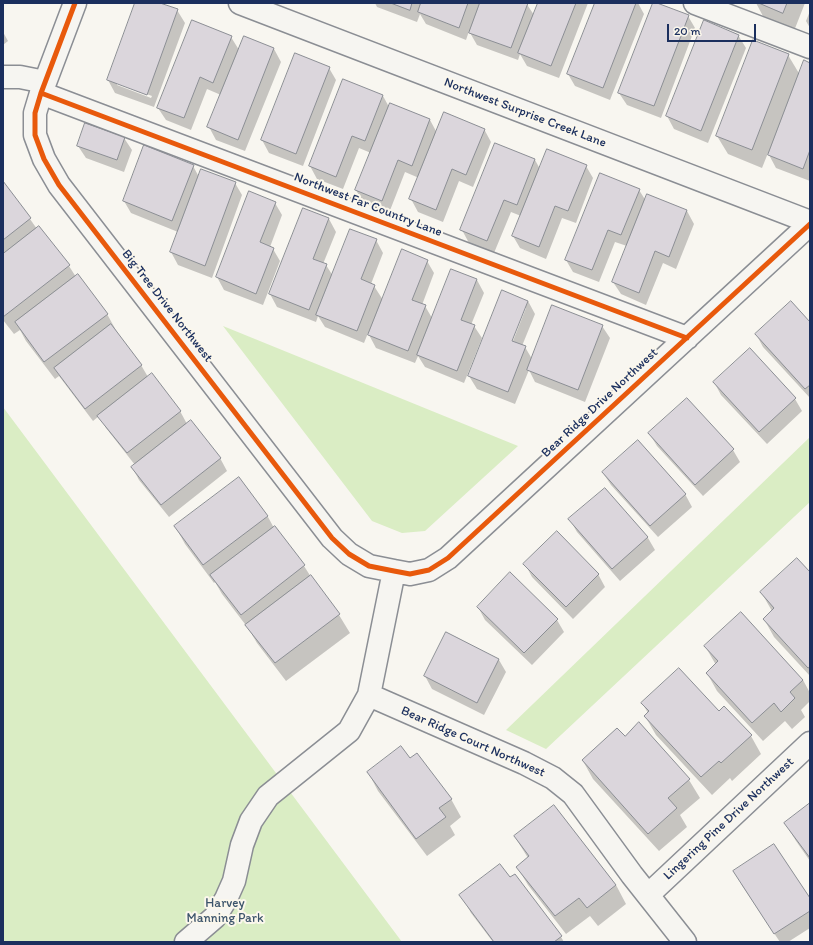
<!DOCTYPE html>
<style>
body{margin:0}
#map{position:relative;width:813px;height:945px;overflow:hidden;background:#f8f6f0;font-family:Itim,sans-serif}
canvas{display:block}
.frame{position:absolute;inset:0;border:4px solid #1b2f5e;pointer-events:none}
.scale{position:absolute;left:667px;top:24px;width:89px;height:18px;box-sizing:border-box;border:2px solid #1b2f5e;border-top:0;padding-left:5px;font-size:12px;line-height:14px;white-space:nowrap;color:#1b2f5e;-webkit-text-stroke:3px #fbf7ec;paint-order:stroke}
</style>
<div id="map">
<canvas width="813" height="945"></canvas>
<div class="frame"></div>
<div class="scale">20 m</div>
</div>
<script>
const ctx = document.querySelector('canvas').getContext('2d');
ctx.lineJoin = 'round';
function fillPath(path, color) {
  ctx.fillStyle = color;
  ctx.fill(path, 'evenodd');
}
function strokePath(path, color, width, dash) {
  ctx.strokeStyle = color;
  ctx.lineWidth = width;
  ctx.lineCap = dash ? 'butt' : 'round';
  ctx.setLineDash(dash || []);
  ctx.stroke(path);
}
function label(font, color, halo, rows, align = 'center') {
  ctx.font = font + ' Itim,sans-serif';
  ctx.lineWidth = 4;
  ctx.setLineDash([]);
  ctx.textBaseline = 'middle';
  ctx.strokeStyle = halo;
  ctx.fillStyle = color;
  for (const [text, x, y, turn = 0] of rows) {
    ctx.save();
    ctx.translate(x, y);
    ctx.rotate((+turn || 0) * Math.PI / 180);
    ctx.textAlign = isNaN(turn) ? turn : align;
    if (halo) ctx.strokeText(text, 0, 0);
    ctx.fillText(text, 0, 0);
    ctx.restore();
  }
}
fillPath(new Path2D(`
 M223,326L518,446L425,531L402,533L372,521Z
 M3,407L402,942H3Z
 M810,437V502L546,749L506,730Z`), '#daedc4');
fillPath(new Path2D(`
 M136,3H157L177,10L185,23L154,107L115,93L108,80ZM117,83L152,96L151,98L117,85Z
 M375,3H526L534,15L539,3H588L559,78L527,66L520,54L518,60L477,45L469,31L466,40L426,24L420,14L417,22L377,7Z
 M596,3H638L644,14L610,100L575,86L568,74Z
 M654,3L688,16L695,28L661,118L627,105L619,93Z
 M756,3H805L794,31L764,18Z
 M810,11V28L806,21Z
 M705,22L738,35L746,48L708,143L674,129L667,116Z
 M3,32L8,41L3,45Z
 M231,37L239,50L244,37L274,49L281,62L245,151L216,140L209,127L221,95L207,89L191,130L166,120L158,108Z
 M788,55L800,75L810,64V181L776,168L768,153L762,168L728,154L717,136Z
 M329,68L336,80L303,166L269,153L262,140Z
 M344,80L383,96L389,107L390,104L430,120L437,133L484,129L491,142L473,187L459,181L443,222L418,212L411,199L419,178L405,172L389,213L363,203L356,190L371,153L359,148L343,189L317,179L310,166Z
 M124,138L132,150L124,172L86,158L78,146Z
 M535,160L540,169L586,166L593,178L576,223L562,218L546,259L520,248L513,236L521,216L511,212L494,253L469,243L462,230Z
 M193,166L199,177L235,183L242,195L212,278L178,265L171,252L178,232L131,213L124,201Z
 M3,183L30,219L37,229L69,266L76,277L107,314L117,332L141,365L148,377L180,411L187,424L220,458L227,471L169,517L139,480L132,467L135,465L106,428L99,416L93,421L59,376L55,379L26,341L20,330L14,334L3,320Z
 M639,190L646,201L648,196L687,211L694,224L676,269L663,263L646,305L621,294L613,282L627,246L615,242L599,282L573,272L566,260Z
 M250,193L275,203L282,215L270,247L273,249L280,261L263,305L224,290L217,277Z
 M303,209L329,219L336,232L323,264L326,265L333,276L376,240L383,253L371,284L374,286L383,300L427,261L434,273L422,305L425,306L432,318L452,270L477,280L484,293L471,325L474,326L482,338L464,383L425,367L418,356L415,363L376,348L368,333L364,343L325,327L318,316L316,322L277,307L270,294Z
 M528,301L535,314L522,346L525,347L532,359L602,326L610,338L585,402L535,382L529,370L515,404L477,389L469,376ZM524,308H526L511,346L510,345Z
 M810,324V398L763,347L756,334Z
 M750,349L795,399L802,411L767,444L721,395L714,382Z
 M687,399L733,450L740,462L703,496L657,446L649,433Z
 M603,473L685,494L692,507L658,537L611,485Z
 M239,478L268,517L274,528L304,566L311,577L339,615L350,633L286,681L257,643L248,628L222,594L215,582L214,583L185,544L175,526Z
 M605,489L648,538L655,550L620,581L577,532L570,520Z
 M525,564L598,574L605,587L573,619L532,577Z
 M810,574V676L774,637L764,619L772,611L761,592Z
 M478,607L557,620L564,632L532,665L485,620Z
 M447,633L499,660L506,672L484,715L432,689L425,676Z
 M705,646L803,680L810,693V701L801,710L805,717L792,729L785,721L763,741L717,691L707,673L716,665Z
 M642,703L719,713L751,736L761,754L732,781L730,778L712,795L656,735L645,716L648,713Z
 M625,737L689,780L700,798L680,815L687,827L659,851L593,779L583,761Z
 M410,760L451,799L461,817L450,826L455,835L427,856L378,791L368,772Z
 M810,805V861L796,841L785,823Z
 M554,806L616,885L626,904L598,926L590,916L566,934L528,885L517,867L528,858L515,837Z
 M741,884L810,900V928L788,942H780Z
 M461,895L561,937L564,942H493L471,913Z`), '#0003');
const building = new Path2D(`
 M135,3H160L178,9L147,95L107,80Z
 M391,3H412L410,10Z
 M421,3H468L459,28L418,12Z
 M480,3H528L511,48L469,33Z
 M538,3H576L551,66L518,53Z
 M595,3H636L603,88L567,74Z
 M653,3H657L689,15L654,106L618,93Z
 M759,3H787L783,13Z
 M192,20L232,36L213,83L200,77L184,118L157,108Z
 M704,20L739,35L701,131L666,116Z
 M244,36L274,48L238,140L207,127Z
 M753,40L789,54L752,150L716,136Z
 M295,53L330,67L296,154L261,140Z
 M804,60L810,63V150L803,169L768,155Z
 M343,79L383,95L365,141L352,136L336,177L309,166Z
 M390,103L430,119L412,166L398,160L382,201L355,190Z
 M444,112L485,129L466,175L452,169L436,210L409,199Z
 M85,123L125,137L117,160L77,146Z
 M495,143L535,159L517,205L504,200L487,241L460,230Z
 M144,145L194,165L172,221L123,201Z
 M547,149L587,165L568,211L555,206L539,247L512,236Z
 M201,169L236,182L205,266L170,252Z
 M600,173L640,189L621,235L608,230L592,270L565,260Z
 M3,181L31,218L3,240Z
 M249,191L276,202L260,242L274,248L256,294L216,277Z
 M647,194L687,210L669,257L655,251L639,293L612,282Z
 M303,208L329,218L313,259L327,264L309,310L269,294Z
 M39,226L70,265L3,317V254Z
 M350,229L377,239L361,279L375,285L357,331L316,315Z
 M402,249L428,260L412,300L426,305L408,351L368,335Z
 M451,269L477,279L461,320L475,325L457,371L417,355Z
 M78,274L108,314L44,362L15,322Z
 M502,290L528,301L512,341L526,346L508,392L468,376Z
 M791,301L810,322V385L805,389L755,334Z
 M552,305L603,325L578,390L527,370Z
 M111,324L142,365L85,409L54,368Z
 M750,348L796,398L759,432L713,382Z
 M152,373L181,411L127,453L97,416Z
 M687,398L734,449L695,485L648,433Z
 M191,420L221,458L161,505L131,467Z
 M638,440L686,494L650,526L602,472Z
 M239,477L268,516L203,565L174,526Z
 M605,488L648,537L612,569L568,519Z
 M275,526L305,565L241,615L210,575Z
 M557,531L599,574L566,607L523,564Z
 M797,558L810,572V667L808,668L763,619L774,608L760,592Z
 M510,572L558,619L524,653L477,607Z
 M311,575L340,614L275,663L245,625Z
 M741,612L803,680L790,692L795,698L781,712L774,703L752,723L706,673L718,661L704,646Z
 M446,632L499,659L477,703L424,676Z
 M679,668L719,711L724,706L752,735L721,763L719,761L701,777L644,716L649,711L641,703Z
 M639,722L690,779L668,798L677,808L648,834L582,760L617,728L625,736Z
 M401,746L410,758L417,753L452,799L439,808L446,817L416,839L367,772Z
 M810,803V858L784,823Z
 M554,805L616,885L587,908L579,898L555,916L516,867L529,856L514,836Z
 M774,844L810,898V911L774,934L733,871Z
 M500,864L510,877L515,874L562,936L554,942H494L459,895Z`);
fillPath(building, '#dbd6dc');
strokePath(building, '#8b8e94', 1);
const minor = new Path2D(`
 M75,3L41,93L35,113V135L44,159L59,185L332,538L349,554L369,566L394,571L410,574L429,570L448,558L810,224
 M240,3L810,222
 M695,3L810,47
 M3,77H20L45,82
 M41,93L687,338
 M394,571L369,695L524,763L553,778L573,794L632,875L685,942
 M648,895L810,743
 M186,942L215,917L226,899L234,881L242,845L251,821L268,796L349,731L369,695`);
strokePath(minor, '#8b8e94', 25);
strokePath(minor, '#f6f5f1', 22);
strokePath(new Path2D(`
 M75,3L41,93L35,113V135L44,159L59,185L332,538L349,554L369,566L394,571L410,574L429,570L448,558L810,224
 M41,93L687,338`), '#e8590c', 5);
label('13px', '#1b2f5e', '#fbf7ec', [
 ["Northwest Surprise Creek Lane",525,113,21],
 ["Northwest Far Country Lane",368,205,21],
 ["Big Tree Drive Northwest",167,306,52],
 ["Bear Ridge Drive Northwest",600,403,-43],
 ["Bear Ridge Court Northwest",473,742,24],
 ["Lingering Pine Drive Northwest",729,819,-43]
]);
label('13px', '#3c546b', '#fbf7ec', [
 ["Harvey",225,904],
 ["Manning Park",225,919]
]);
</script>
